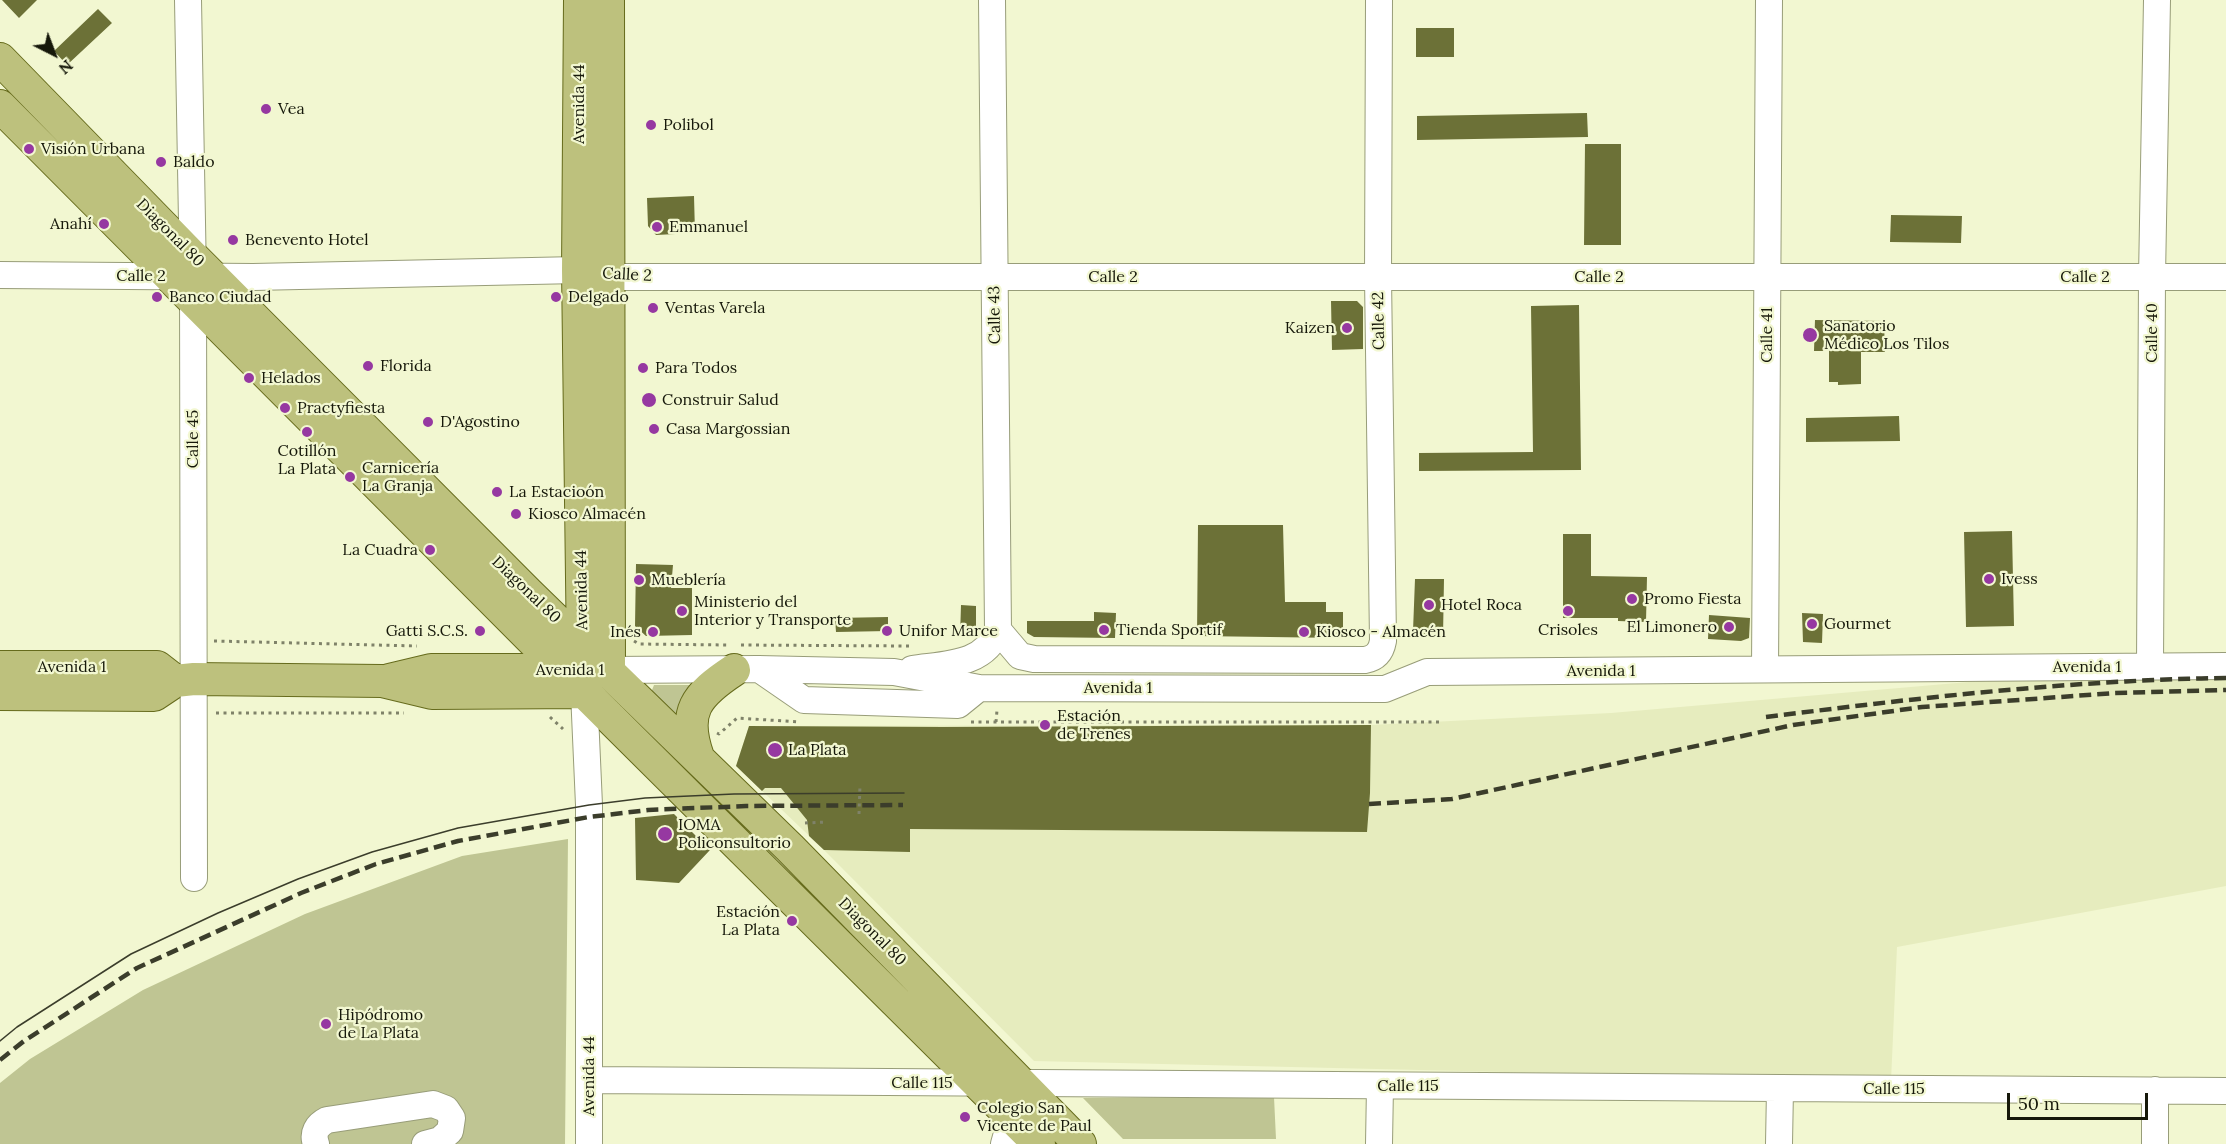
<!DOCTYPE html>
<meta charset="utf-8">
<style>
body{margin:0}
#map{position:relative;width:2226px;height:1144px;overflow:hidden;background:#f2f7d1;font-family:Lora,serif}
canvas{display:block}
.north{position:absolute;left:24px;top:24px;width:60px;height:60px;-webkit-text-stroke:4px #f2f7d1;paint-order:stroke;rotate:138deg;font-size:16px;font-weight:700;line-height:24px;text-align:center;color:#16180a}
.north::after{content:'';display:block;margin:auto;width:21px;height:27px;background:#16180a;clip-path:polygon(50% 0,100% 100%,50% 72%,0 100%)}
.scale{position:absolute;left:2007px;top:1093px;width:141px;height:27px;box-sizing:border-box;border:3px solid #16180a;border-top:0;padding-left:8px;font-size:18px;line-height:21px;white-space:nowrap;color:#16180a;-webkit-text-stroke:4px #f2f7d1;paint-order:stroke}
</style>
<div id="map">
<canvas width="2226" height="1144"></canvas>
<div class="north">N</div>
<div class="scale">50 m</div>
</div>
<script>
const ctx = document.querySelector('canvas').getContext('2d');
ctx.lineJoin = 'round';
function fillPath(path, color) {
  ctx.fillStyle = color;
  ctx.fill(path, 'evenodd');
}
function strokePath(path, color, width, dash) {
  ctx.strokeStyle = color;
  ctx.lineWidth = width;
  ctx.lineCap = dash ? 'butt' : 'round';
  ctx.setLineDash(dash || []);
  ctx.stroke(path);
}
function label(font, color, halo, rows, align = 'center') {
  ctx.font = font + ' Lora,serif';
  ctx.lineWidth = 4.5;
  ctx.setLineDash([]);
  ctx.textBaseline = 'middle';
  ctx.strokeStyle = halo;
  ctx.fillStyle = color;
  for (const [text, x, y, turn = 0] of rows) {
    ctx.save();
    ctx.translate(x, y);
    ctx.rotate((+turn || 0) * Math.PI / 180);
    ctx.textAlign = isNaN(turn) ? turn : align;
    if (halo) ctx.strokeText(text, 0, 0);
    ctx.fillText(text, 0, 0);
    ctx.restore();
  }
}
fillPath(new Path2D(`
 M2118,669H2226V886L1897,947L1891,1081L1034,1061L824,850L736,766L749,726L1371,725L1611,713Z`), '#e6ecbe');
fillPath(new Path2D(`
 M654,685H707L679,721L652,697V690Z
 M568,839L565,1144H0V1083L30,1059L143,990L305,914L462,856Z
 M1274,1097L1276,1139H1123L1083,1098Z`), '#bfc593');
fillPath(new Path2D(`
 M2,0H37L19,18Z
 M98,9L112,23L67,65L54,51Z
 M1416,28H1454V57H1416Z
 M1587,113L1588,137L1417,140V116Z
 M1585,144H1621V245H1584Z
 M694,196L695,233L656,235L648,226L647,198Z
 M1891,215L1962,216L1961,243L1890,242Z
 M1331,301H1357L1363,307V349L1332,350Z
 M1579,305L1581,470L1419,471V453L1533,452L1531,306Z
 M1815,320L1884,321L1885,352H1861V384L1838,385V382H1829V351H1814Z
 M1899,416L1900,441L1806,442V418Z
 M1198,525H1283L1285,602H1326V612H1343V638L1197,636Z
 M2012,531L2014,626L1966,627L1964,532Z
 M1563,534H1591V576L1647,577L1646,622L1618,621V618H1563Z
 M636,564L673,565L671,588H692V635L646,636L635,626Z
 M1415,579H1444L1443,637H1418L1413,631Z
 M961,605L976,606V636L960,637Z
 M1094,612L1116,613L1115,638L1034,637L1027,633V621H1094Z
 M1802,613L1823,614L1822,643L1803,642Z
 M1709,615L1750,618L1749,638L1741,641L1708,639Z
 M888,617V631L836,632L835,618Z
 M1371,725L1370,793L1367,832L910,829V852L824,850L809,836L807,820L781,788H765L762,791L736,766L749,726L944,727Z
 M674,814L710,850L679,883L636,880L635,818Z`), '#6c7137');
const minor = new Path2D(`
 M188,0L193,277L194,878
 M0,275L253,277L578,270L608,277H2226
 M998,630L1020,656L1034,659L1365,660C1376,658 1381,652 1383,641L1378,277L1379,0
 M2150,667L2152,277L2157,0
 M759,669L804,700L958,705L979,688
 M912,669C944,664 985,666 998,630L992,0
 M1765,669L1769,0
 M609,670L758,669L894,672L979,688L1385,689L1427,672L2226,666
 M584,692L589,805V1144
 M590,1080L2226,1091
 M2155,1090V1144
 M316,1144C312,1133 317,1125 327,1120L433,1104L446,1109L452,1118L450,1131L440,1140L425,1144
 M1004,1144L1016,1101
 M1379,1144L1380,1086
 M1779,1144L1780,1089`);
const major = new Path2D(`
 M580,0L578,270L583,655
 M608,0L609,670
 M0,59L192,256L528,593L790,848L1080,1144
 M0,106L584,692L1039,1144
 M0,667H157L175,681
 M389,680L431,670H560
 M0,694L154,695L175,681L194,679L382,681L432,693L584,692
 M698,757C682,712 696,695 734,670`);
strokePath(minor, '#989d79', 28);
strokePath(major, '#666b1c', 34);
strokePath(new Path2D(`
 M214,641L417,646
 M634,641L639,644L729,645
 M741,645L909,646
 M216,713H404
 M550,717L563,729
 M971,722H1440
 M996,722L997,710
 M717,733L719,734L737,718L800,722
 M859,814L860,785
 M805,823L826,822`), '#7f8269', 3, [3, 4.5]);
strokePath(minor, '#fff', 26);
strokePath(major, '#bdc17d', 32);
strokePath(new Path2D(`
 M0,1041L17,1027L131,954L218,913L298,879L372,852L458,828L589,805L645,798L734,794L904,793`), '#3b3d2b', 1.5);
strokePath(new Path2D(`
 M1766,717C1918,698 2072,680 2226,678
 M1369,804L1452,799L1793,725L1922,707L2115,693L2226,690
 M0,1060L24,1041L137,968L301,893L376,864L458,841L589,817L648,810L746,806L903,805`), '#3b3d2b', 4.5, [12, 6]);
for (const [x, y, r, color] of [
 [266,109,6,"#9638a1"],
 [651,125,6,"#9638a1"],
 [29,149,6,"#9638a1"],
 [161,162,6,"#9638a1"],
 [104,224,6,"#9638a1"],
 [657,227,6,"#9638a1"],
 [233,240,6,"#9638a1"],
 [157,297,6,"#9638a1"],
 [556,297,6,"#9638a1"],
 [653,308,6,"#9638a1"],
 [1347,328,6,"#9638a1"],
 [1810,335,8,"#9638a1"],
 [368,366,6,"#9638a1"],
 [643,368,6,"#9638a1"],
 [249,378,6,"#9638a1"],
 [649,400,8,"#9638a1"],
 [285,408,6,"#9638a1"],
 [428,422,6,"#9638a1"],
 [654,429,6,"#9638a1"],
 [307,432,6,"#9638a1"],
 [350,477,6,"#9638a1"],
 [497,492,6,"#9638a1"],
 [516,514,6,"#9638a1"],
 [430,550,6,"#9638a1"],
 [1989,579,6,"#9638a1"],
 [639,580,6,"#9638a1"],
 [1632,599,6,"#9638a1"],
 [1429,605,6,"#9638a1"],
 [682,611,6,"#9638a1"],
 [1568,611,6,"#9638a1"],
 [1812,624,6,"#9638a1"],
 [1729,627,6,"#9638a1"],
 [1104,630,6,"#9638a1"],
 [480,631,6,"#9638a1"],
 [887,631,6,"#9638a1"],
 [653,632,6,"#9638a1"],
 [1304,632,6,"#9638a1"],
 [1045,725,6,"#9638a1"],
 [775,750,8,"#9638a1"],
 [665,834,8,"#9638a1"],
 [792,921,6,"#9638a1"],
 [326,1024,6,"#9638a1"],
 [965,1117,6,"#9638a1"]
]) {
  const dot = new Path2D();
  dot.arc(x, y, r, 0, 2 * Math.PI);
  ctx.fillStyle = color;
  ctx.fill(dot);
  strokePath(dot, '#f2f7d1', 2);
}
label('16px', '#16180a', '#f2f7d1', [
 ["Avenida 44",579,104,-90],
 ["Diagonal 80",170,233,45],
 ["Calle 2",627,275,3],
 ["Calle 2",141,276],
 ["Calle 2",1113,277],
 ["Calle 2",1599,277],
 ["Calle 2",2085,277],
 ["Calle 43",995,315,-91],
 ["Calle 42",1379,321,-91],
 ["Calle 40",2152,333,-90],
 ["Calle 41",1767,335,-90],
 ["Calle 45",193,439,-90],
 ["Diagonal 80",526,590,44],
 ["Avenida 44",582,590,-91],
 ["Avenida 1",72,667],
 ["Avenida 1",2087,667],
 ["Avenida 1",570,670],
 ["Avenida 1",1601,671],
 ["Avenida 1",1118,688],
 ["Diagonal 80",872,932,45],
 ["Avenida 44",589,1076,-90],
 ["Calle 115",922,1083],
 ["Calle 115",1408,1086],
 ["Calle 115",1894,1089]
]);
label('16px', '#16180a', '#f2f7d1', [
 ["Vea",278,109],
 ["Polibol",663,125],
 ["Visión Urbana",41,149],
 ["Baldo",173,162],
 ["Anahí",92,224,"right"],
 ["Emmanuel",669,227],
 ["Benevento Hotel",245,240],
 ["Banco Ciudad",169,297],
 ["Delgado",568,297],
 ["Ventas Varela",665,308],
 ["Sanatorio",1824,326],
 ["Médico Los Tilos",1824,344],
 ["Kaizen",1335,328,"right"],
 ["Florida",380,366],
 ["Para Todos",655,368],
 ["Helados",261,378],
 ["Construir Salud",662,400],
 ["Practyfiesta",297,408],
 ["D'Agostino",440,422],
 ["Casa Margossian",666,429],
 ["Cotillón",307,451,"center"],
 ["La Plata",307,469,"center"],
 ["Carnicería",362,468],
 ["La Granja",362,486],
 ["La Estacioón",509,492],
 ["Kiosco Almacén",528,514],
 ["La Cuadra",418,550,"right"],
 ["Ivess",2001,579],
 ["Mueblería",651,580],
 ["Promo Fiesta",1644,599],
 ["Ministerio del",694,602],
 ["Interior y Transporte",694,620],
 ["Hotel Roca",1441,605],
 ["Gourmet",1824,624],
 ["El Limonero",1717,627,"right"],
 ["Tienda Sportif",1116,630],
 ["Crisoles",1568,630,"center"],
 ["Gatti S.C.S.",468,631,"right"],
 ["Unifor Marce",899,631],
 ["Inés",641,632,"right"],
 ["Kiosco - Almacén",1316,632],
 ["Estación",1057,716],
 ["de Trenes",1057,734],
 ["La Plata",788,750],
 ["IOMA",678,825],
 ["Policonsultorio",678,843],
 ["Estación",780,912,"right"],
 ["La Plata",780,930,"right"],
 ["Hipódromo",338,1015],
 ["de La Plata",338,1033],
 ["Colegio San",977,1108],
 ["Vicente de Paul",977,1126]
], 'left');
</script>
